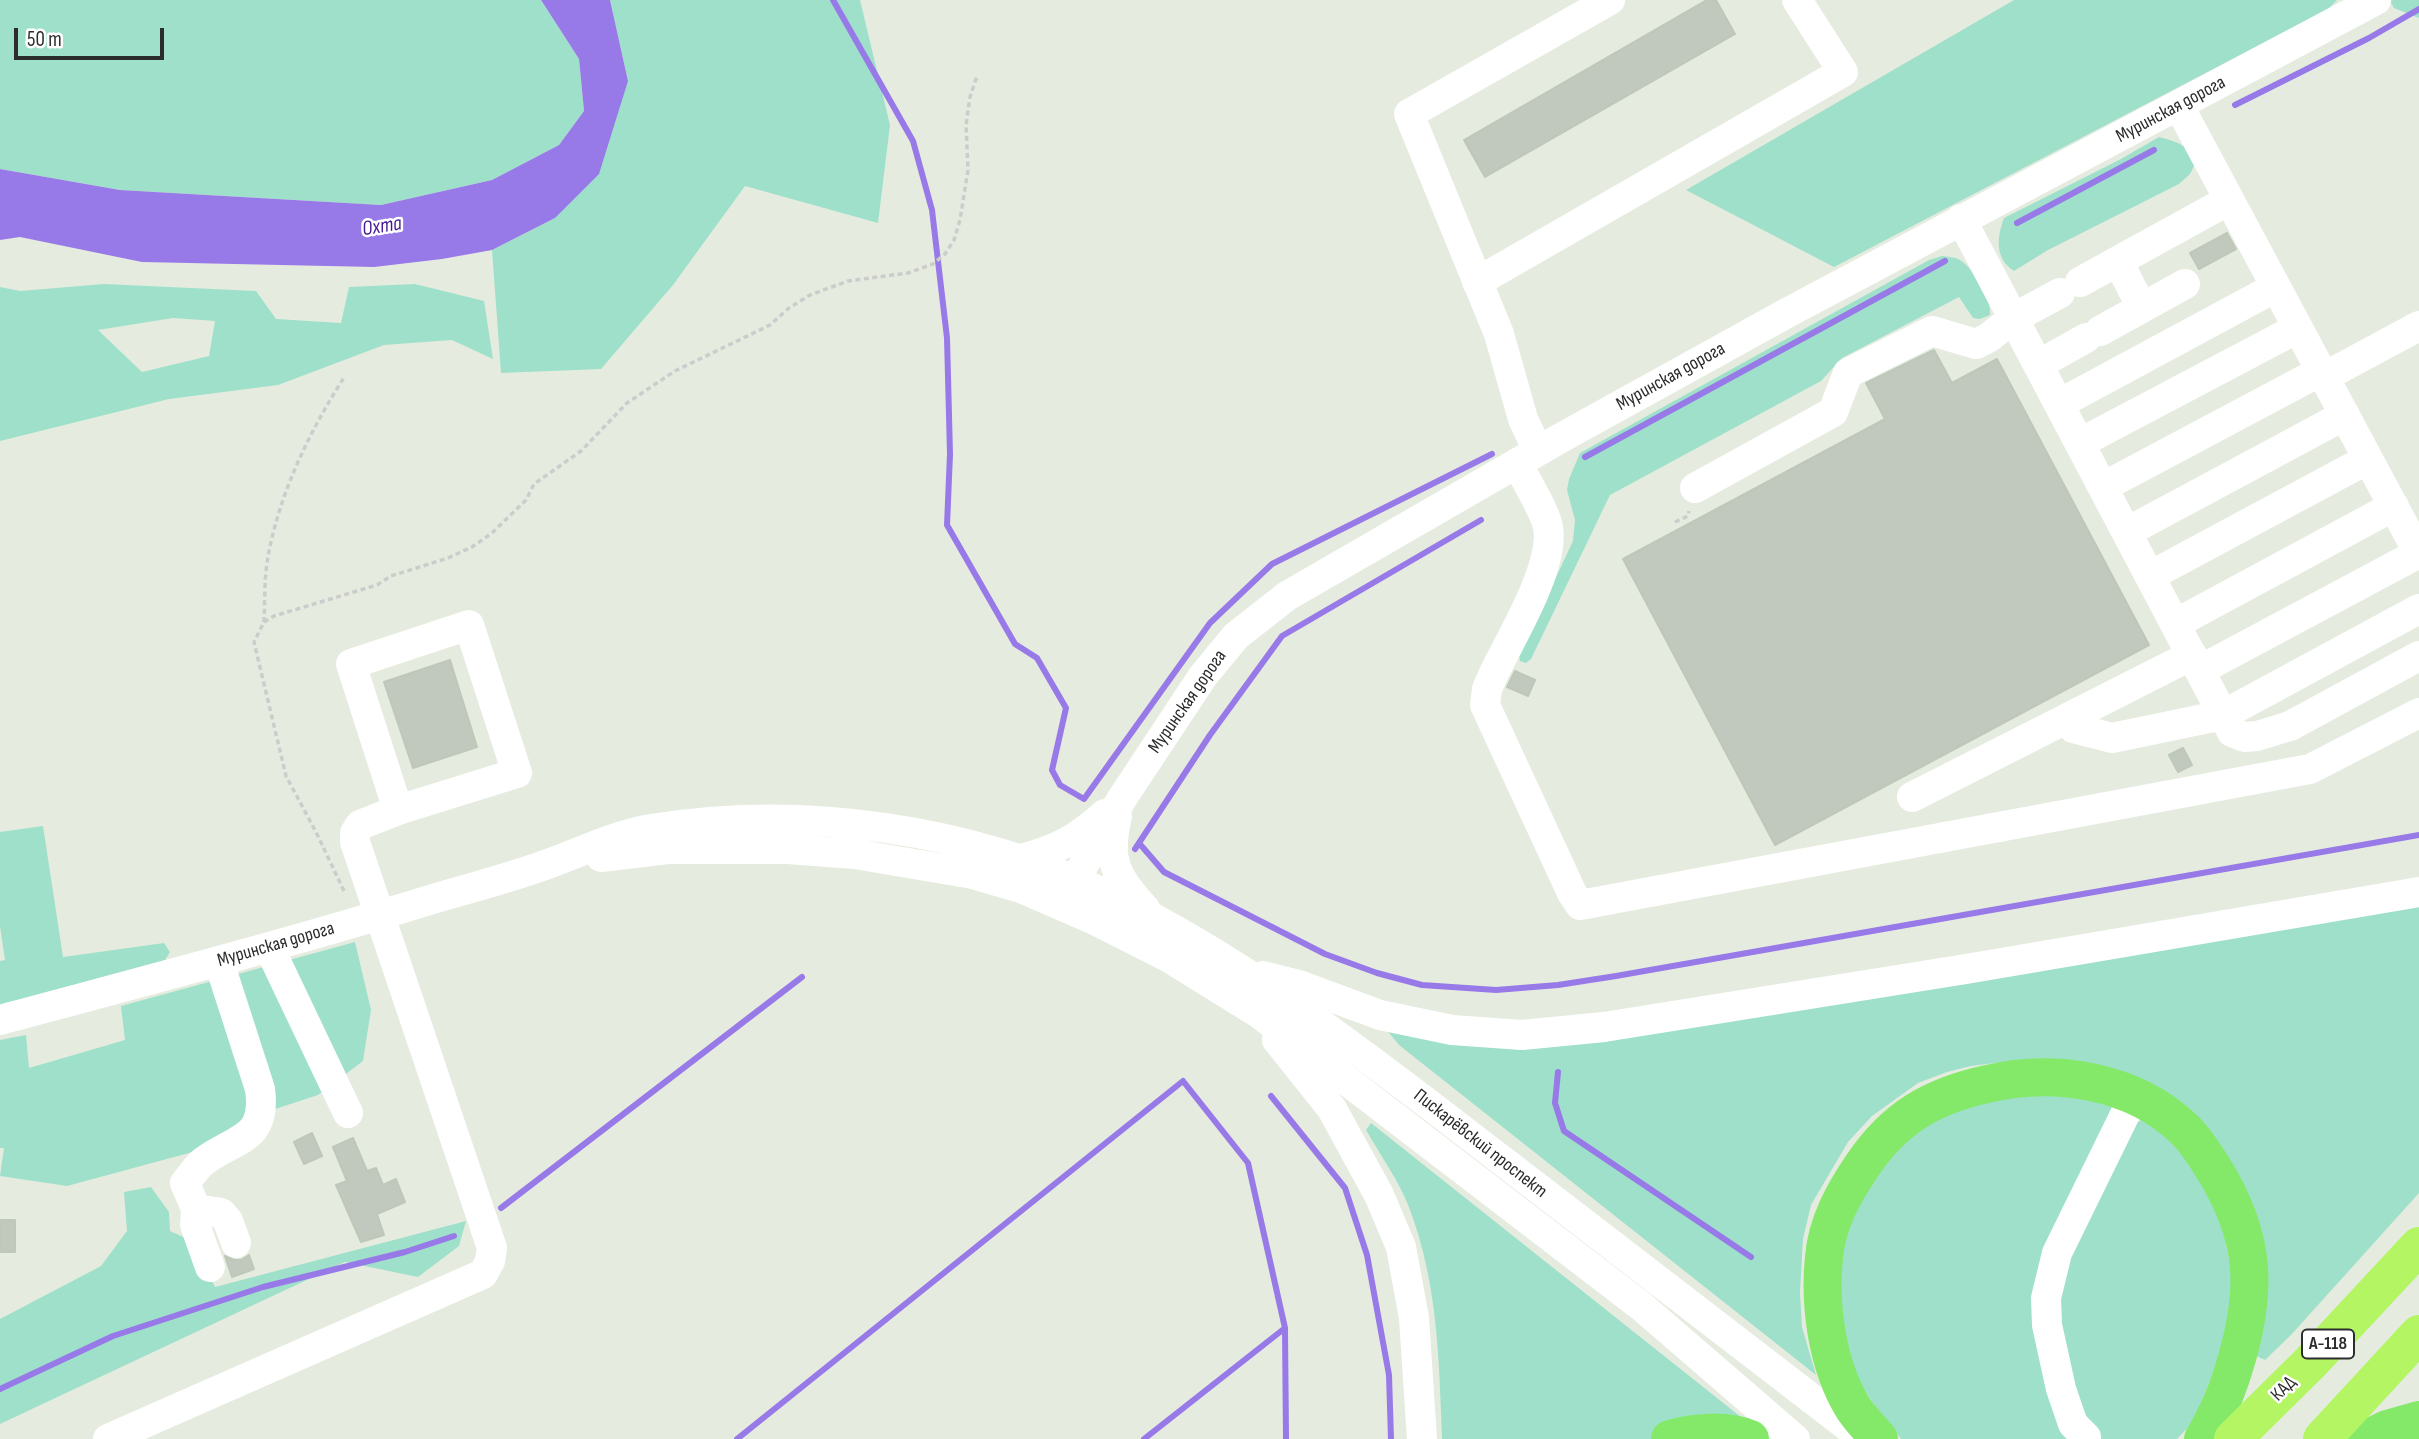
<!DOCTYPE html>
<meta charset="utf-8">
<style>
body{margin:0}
#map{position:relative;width:2419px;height:1439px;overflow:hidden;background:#e5ecdf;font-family:"Sofia Sans Condensed",sans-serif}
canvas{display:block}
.scale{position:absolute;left:14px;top:28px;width:150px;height:32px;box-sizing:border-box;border:4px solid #2c2c2c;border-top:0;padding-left:9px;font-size:21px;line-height:24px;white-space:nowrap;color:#2c2c2c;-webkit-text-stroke:5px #fff;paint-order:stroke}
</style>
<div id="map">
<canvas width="2419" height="1439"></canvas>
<div class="scale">50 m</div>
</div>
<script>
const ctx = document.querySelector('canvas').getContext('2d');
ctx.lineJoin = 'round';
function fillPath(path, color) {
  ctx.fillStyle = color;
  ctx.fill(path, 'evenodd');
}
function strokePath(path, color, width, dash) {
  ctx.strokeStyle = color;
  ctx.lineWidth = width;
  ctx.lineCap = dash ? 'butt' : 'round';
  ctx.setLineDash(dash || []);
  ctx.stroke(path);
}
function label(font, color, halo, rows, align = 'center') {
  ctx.font = font + ' "Sofia Sans Condensed",sans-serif';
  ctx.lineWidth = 5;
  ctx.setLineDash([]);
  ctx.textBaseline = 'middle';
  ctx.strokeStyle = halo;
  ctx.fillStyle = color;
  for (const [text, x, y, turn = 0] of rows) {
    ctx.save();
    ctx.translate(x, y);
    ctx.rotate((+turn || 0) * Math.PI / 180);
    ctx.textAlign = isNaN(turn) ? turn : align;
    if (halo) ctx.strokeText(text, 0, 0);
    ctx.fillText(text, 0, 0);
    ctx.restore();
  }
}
fillPath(new Path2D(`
 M0,0H541L579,59L584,111L559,145L492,180L381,205L120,190L0,169Z
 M610,0H860L890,125L878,223L745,186L673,285L601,369L501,373L492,250L555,218L628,81Z
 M2014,0H2337L2328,9L1834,267L1686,190Z
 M2393,0H2419V18L2394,8L2390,1Z
 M2159,137C2173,140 2205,150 2191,172C2189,176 2183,180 2179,184L2048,250L2014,271C1994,258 1997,237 2004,218L2121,159Z
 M1942,256C1947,257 1954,257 1958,259C1973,266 1992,300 1990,315L1980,319L1973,318L1959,297L1842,358L1821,381L1610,495L1531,659L1526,663L1520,661L1519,656L1573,541L1575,520L1567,490L1569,479L1580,453L1929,260Z
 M104,284L256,291L276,319L341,323L349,287L415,284L484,301L493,359L452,340L384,345L278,385L169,399L0,441V287L20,291ZM173,318L215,321L209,356L142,372L98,330Z
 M43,826L63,957L164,943L170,952L165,960L0,1005V961L5,960L0,926V832Z
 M2419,904V1193L2291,1335L2265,1360L2252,1354L2211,1138L2018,1060L1971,1066L1947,1072L1918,1083L1872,1116L1848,1142L1811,1205L1803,1239L1800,1292L1802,1327L1816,1375L1399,1045L1385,1028L1506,1044Z
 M355,942L371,1010L363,1061L318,1095L263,1113L200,1150L67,1186L0,1176L4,1148H0V1040L26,1035L29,1068L125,1040L121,1006Z
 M2042,1089L2115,1106L2126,1129L2143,1119L2166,1137L2193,1166L2218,1204L2238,1305L2195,1420L2177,1439H1901L1874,1405L1851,1368L1833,1266L1862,1185L1936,1112Z
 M1371,1123L1751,1425L1652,1439H1442C1439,1360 1438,1285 1410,1210C1400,1182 1380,1155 1366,1130Z
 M151,1187L169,1212L170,1231L192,1241L215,1287L466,1221L459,1246L418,1277L345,1262L0,1424V1319L101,1266L127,1231L124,1192Z`), '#9fe0cb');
fillPath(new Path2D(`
 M541,0H610L628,81L599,174L555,218L492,250L442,259L374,267L142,262L20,237L0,240V169L120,190L381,205L492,180L559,145L584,111L579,59Z`), '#9879e8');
strokePath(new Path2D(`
 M833,0L913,141L932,210L947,338L950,454L947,525L1015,644L1037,658L1066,708L1052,770L1060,785L1084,799L1210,623L1272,564L1492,454
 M2235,105L2369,38L2419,9
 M2017,223L2154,150
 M1585,457L1945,261
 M1139,843L1164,872L1325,954L1377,973L1422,985L1496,990L1558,985L1616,976L2419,835
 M1135,849L1210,735L1282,636L1481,520
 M1558,1072L1555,1103L1564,1131L1751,1257
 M1271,1096L1345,1188L1367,1255L1389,1375L1391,1439
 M501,1208L802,977
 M0,1389L113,1336L263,1287L405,1252L454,1236
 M737,1439L1183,1081L1248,1163L1285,1328L1286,1439
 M1144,1439L1285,1328`), '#9879e8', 6);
const building = new Path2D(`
 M1707,0H1716L1735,34L1485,177L1464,140Z
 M2227,233L2236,249L2199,269L2190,253Z
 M1934,350L1952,383L1997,359L2149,645L1775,845L1623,559L1885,419L1866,383Z
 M450,660L477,747L413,768L384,682Z
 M1515,671L1535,680L1528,696L1507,687Z
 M2183,748L2192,765L2178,772L2169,755Z
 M312,1133L322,1156L304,1164L294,1142Z
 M353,1138L367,1171L376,1168L383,1185L396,1179L405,1202L377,1214L384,1235L361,1242L336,1185L347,1181L333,1147Z
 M0,1220H15V1252H0Z
 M249,1255L254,1269L232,1277L225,1256L234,1260H241Z`);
fillPath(building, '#c1c8be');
strokePath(building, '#bec8b8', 2);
strokePath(new Path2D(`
 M1675,522L1688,516L1689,511
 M264,622C265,601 264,578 268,557C279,494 310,430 345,376
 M344,891L316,832L286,776L254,642L264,622L274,616L377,585L391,576L448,558L472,547L492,533L526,500L534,484L581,451L627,403L675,371L770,325L789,308L810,295L848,281L908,273L933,264L945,254L954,240L960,220L968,170L966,125L970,97L977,76`), '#ccc', 3.5, [5, 3.5]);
strokePath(new Path2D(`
 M2179,106L2419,554
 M1961,219L2232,732L2244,737L2257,736L2290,726L2419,656
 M2118,261L2142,308
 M1477,282L1843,72L1797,0
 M2080,282L2229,200
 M2100,331L2185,284
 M2038,365L2086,338
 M2324,377L2419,326
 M2059,404L2276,287
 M2080,443L2298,328
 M1538,451L1523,419L1499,334L1409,114L1610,0
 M1517,463C1525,479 1545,511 1548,527C1555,566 1512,636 1494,673L1487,689L1485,705L1572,893L1580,905L2310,769L2419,713
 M2103,487L2321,371
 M1695,488L1833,412L1848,373L1932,331L1976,344L1988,338L2014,318L2060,293
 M2127,532L2345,415
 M2150,576L2368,459
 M2175,624L2394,506
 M2200,670L2419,553
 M2066,719L2073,728L2112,738L2223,715L2419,609
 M1912,797L2192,655
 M1117,816C1106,862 1116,876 1145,909
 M601,857L668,849H788L855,854L973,874L1021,888L1097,921L1168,957L1260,1014L1641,1306L1795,1439
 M1017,860C1057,850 1074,841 1105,814
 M1063,906L1075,880L1121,800L1203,676L1236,636L1287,596L1559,439L1787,313L2376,0
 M269,947L348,1113
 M219,962L260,1089C267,1141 236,1137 204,1161C197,1166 191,1176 185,1183L196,1209L221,1213L228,1221L236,1243
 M1263,976L1299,985L1380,1015L1452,1030L1522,1035L1604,1027L1966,969L2419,892
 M0,1020C145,981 290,943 433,899C473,887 514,877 553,862C586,850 616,835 651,829C804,804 972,829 1110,896C1255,966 1381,1068 1508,1165C1626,1257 1745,1348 1864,1439
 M1277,1040L1332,1109L1379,1195L1401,1247L1414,1318L1422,1439
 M196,1209L195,1225L210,1267
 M2086,1437L2073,1424L2061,1389L2047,1325L2046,1298L2057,1253L2134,1096
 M108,1439L483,1274L490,1261L492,1248L355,842V833L360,825L398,810L517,773L469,625L351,664L398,810`), '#fff', 30);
strokePath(new Path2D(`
 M1670,1439C1693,1432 1727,1429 1750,1439
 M1879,1439C1870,1428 1859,1418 1852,1406C1827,1364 1819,1305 1824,1257C1827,1223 1843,1194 1862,1166C1894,1118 1932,1096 1987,1084C2054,1068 2134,1080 2185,1130C2196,1141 2205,1155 2213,1168C2232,1198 2246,1232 2249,1267C2253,1319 2230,1395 2203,1439
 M2367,1439L2387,1429L2419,1420`), '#84e968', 38);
strokePath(new Path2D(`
 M2233,1439L2311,1362L2419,1246
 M2322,1439L2419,1334`), '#b3f562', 38);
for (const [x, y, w] of [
 [2328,1344,52]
]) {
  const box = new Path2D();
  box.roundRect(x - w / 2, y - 14.5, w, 29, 5);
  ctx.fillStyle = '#fff';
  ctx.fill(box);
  strokePath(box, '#2c2c2c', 2);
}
label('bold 18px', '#2c2c2c', null, [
 ["А-118",2328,1344]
]);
label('19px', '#2c2c2c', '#fff', [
 ["Муринская дорога",2171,110,-28],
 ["Муринская дорога",1671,377,-29],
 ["Муринская дорога",1188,702,-55],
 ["Муринская дорога",276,945,-16],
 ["Пискарёвский проспект",1480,1144,38],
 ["КАД",2284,1389,-45]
]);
label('italic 21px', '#441696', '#fff', [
 ["Охта",382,227,-9]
]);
</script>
